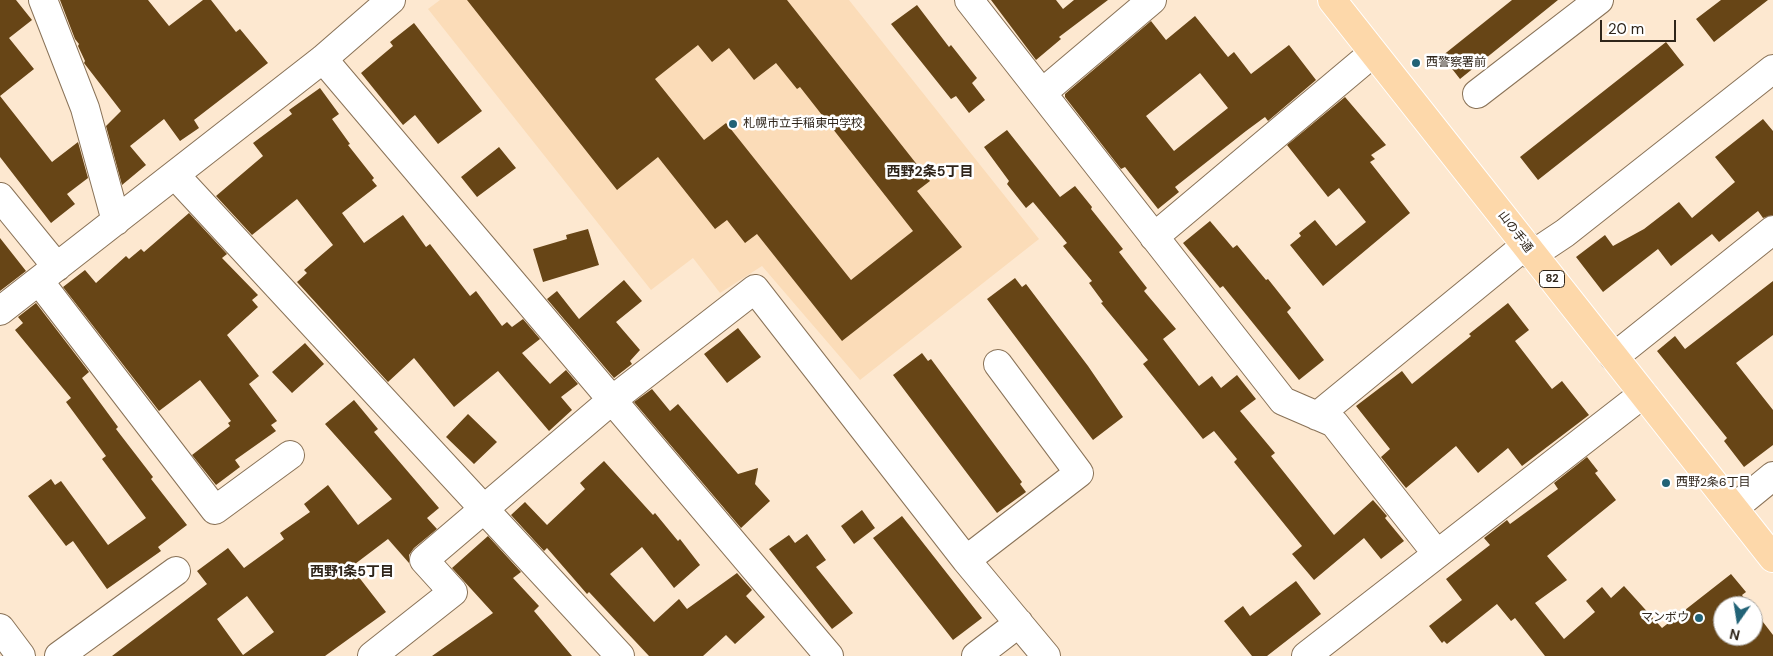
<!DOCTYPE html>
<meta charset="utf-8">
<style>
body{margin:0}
#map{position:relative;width:1773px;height:656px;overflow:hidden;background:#fde8d0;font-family:"DM Sans",sans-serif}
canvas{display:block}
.north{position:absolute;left:1713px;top:596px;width:50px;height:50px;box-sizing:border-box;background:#fff;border:1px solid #aca8a3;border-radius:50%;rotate:193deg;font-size:14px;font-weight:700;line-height:20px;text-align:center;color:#2f251a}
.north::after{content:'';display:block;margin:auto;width:18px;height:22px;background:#226377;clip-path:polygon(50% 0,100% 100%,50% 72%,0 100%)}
.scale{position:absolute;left:1600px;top:20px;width:76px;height:22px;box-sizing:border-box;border:2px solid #2f251a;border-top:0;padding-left:6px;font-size:15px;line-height:18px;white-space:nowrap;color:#2f251a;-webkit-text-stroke:4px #fff;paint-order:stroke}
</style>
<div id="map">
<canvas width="1773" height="656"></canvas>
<div class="north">N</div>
<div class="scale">20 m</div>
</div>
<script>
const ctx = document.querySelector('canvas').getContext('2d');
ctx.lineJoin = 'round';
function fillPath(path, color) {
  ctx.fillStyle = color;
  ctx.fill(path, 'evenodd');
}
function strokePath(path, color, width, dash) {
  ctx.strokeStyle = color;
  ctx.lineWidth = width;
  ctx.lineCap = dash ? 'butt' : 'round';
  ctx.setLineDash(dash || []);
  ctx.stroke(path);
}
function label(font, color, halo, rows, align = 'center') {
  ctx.font = font + ' "DM Sans","Noto Sans JP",sans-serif';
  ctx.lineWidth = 5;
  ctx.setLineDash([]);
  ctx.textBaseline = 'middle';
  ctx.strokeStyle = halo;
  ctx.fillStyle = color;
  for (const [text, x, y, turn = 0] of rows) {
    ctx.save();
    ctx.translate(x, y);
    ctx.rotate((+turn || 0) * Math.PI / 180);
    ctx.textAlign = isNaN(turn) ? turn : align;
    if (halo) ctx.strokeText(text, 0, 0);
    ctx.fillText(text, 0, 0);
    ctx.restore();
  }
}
fillPath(new Path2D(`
 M440,0H849L1039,239L860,380L762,266L720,293L693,258L651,290L428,9Z`), '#fbdcb8');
fillPath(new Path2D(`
 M0,0H16L32,20L9,38L34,69L0,96L52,162L78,142L88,178L67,194L75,204L51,223L0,157Z
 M60,0H148L169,26L203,0H211L236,32L240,29L268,63L194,120L199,128L180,141L164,119L130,146L146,165L122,185L106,126L121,111L84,63L85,61L78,46L79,44L75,39Z
 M467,0H787L930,181L917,191L962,247L842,341L757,234L745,243L727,220L715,229L658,157L617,190ZM698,45L712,62L729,48L754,80L776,63L797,89L800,87L913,231L851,280L726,123L704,140L655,79Z
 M991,0H1056L1063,9L1074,0H1108L1059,37L1061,39L1036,60Z
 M1512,0H1558L1460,79L1442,56Z
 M1721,0H1768L1714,42L1696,19Z
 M917,5L949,47L951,45L977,78L972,83L985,100L969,113L956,96L951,99L891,24Z
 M1195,16L1228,57L1234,52L1251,74L1289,45L1316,80L1268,121L1265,117L1246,131L1175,187L1179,192L1158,209L1125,167L1121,169L1065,97V94L1151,21L1166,40ZM1200,73L1228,108L1174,151L1146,116Z
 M414,23L482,111L438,144L415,115L403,125L361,73L393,46L390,42Z
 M1666,42L1684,65L1538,180L1520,157Z
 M320,88L339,114L332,119L350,144L348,145L374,178L372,180L377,186L342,213L364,243L403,215L426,247L430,244L470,296L476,291L502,326L507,322L512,327L523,319L540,339L522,353L550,384L566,370L578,384L561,397L572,410L549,431L498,371L454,407L414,358L388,382L297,282L307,273L304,270L333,245L297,199L252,235L216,196L263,156L253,143L292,114L289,110Z
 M1345,97L1386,145L1371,155L1375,159L1370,162L1410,213L1323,286L1290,245L1301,236L1299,233L1315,220L1336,246L1366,222L1339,188L1328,197L1287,145Z
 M1763,119L1773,131V215L1763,218L1758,211L1719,242L1712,234L1671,266L1658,249L1603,292L1576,257L1605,235L1613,246L1644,229L1679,202L1692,218L1735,182L1715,157Z
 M1007,130L1060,197L1075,186L1092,207L1091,209L1123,249L1119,252L1147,288L1144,291L1176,329L1163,339L1199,386L1212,376L1221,388L1237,375L1256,399L1240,411L1275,453L1271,456L1334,535L1373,500L1387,516L1385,518L1404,541L1381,559L1364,538L1314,580L1292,554L1302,546L1234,462L1237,459L1214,431L1203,439L1143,364L1148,360L1101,303L1103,302L1089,283L1092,281L1063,246L1067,243L1033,202L1026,208L1007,184L1009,181L984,147Z
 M499,147L516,168L477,197L461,177Z
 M189,213L227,254L222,258L258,295L252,300L258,307L227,335L259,376L249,384L277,421L271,425L276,431L235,460L240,467L216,485L192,455L230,426L228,423L231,421L200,380L159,411L63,287L85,270L96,283L126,256L129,259L141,249L144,252Z
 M1210,221L1233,248L1237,245L1266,280L1268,279L1291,308L1287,312L1324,360L1299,380L1223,286L1220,288L1183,243Z
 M588,229L599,265L543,282L533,249L567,239L566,235Z
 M0,238L26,271L0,291Z
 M1015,278L1022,287L1026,284L1088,366L1123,417L1093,440L987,299Z
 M624,280L642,301L616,322L640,350L630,361L632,364L614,378L547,299L557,291L579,319Z
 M1773,281V335L1736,363L1773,410V445L1744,467L1724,441L1727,438L1657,351L1675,336L1685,349Z
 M36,303L89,372L82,378L118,427L116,429L153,477L151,479L187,525L158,547L161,551L107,589L73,541L66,546L28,496L51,479L55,485L61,481L108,545L146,518L102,459L106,456L66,402L71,398L15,330L23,323L18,317Z
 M1508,303L1529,330L1515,341L1552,389L1562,381L1589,415L1522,466L1508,448L1478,473L1456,446L1406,488L1381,457L1390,449L1356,406L1402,371L1412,384L1471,336L1469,334Z
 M738,328L761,357L727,383L704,354Z
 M305,343L324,364L292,393L272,372Z
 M922,353L928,361L931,359L1022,482L1020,484L1026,492L997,513L893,375Z
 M652,389L670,411L678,404L738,474L758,468L755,484L770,501L741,528L634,402Z
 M354,400L378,429L374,432L439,508L427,518L437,529L414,548L409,555V563L388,539L351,567L386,612L325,656H112L207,584L197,571L228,548L244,568L284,539L280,533L310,512L304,504L328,485L358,525L392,499L325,424ZM247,596L274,632L243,655L217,619Z
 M468,414L497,442L474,464L446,437Z
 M1587,457L1598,471L1595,473L1616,500L1547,556L1567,580L1535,603L1564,639L1595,612L1586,601L1602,587L1611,598L1624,586L1662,628L1731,574L1746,592L1742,595L1750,606H1723V636H1753V609L1773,635V656H1545L1515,618L1511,621L1497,604L1447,644L1444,641L1442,643L1429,626L1462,600L1446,579L1490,545L1484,538L1507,520L1510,524L1558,489L1554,483Z
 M604,461L653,515L655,513L678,541L680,539L700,565L674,588L642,547L610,574L654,622L679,599L687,609L737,573L752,590L746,596L765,617L735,644L726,635L703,656H649L589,592L587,594L547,548L544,551L511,515L525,502L547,525L585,489L580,483Z
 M862,510L875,528L854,544L841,526Z
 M902,516L982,618L953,640L873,538Z
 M807,534L826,560L816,567L853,613L832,629L769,549L789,535L795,543Z
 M488,536L521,572L513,578L539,606L534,611L572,656H432L493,613L452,568Z
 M1296,581L1321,614L1267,656H1252L1224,621L1243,606L1250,616Z`), '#674516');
const minor = new Path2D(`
 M43,0L85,108L116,221
 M969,0L1283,401L1334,423L1437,554
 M323,59L829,656
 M1042,93L1152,0
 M1477,94L1599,0
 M175,175L620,656
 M0,197L57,267
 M1154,237L1373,53
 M1532,255L1565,233L1773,69
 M39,281L215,510L290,455
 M0,311L323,59L391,0
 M1614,357L1773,230
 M1317,416L1526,245
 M1734,508L1773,476
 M966,560L1079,473L998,364
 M0,628L21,656
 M59,656L176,571
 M372,656L453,592L424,560L612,400L755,289L966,560L1046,656
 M976,656L1019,623
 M1306,656L1643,394`);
const major = new Path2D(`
 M1332,0L1773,558`);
strokePath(minor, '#897257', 30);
strokePath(major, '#fff', 30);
strokePath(minor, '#fff', 28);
strokePath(major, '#fdd8aa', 28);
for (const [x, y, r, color] of [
 [1416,63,5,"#226377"],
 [733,124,5,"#226377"],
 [1666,483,5,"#226377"],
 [1699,618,5,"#226377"]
]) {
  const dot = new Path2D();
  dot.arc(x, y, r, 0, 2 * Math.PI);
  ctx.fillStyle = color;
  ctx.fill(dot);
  strokePath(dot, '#fff', 2);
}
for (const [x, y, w] of [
 [1552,279,25]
]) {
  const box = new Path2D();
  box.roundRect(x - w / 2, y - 8.5, w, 17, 4);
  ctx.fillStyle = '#fff';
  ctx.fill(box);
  strokePath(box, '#2f251a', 1);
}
label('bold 11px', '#2f251a', null, [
 ["82",1552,279]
]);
label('12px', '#2f251a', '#fff', [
 ["西警察署前",1426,63],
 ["札幌市立手稲東中学校",743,124],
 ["西野2条6丁目",1676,483],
 ["マンボウ",1689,618,"right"]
], 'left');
label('12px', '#2f251a', '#fff', [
 ["山の手通",1515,232,53]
]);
label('bold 14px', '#2f251a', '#fff', [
 ["西野2条5丁目",930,172],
 ["西野1条5丁目",352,572]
]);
</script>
